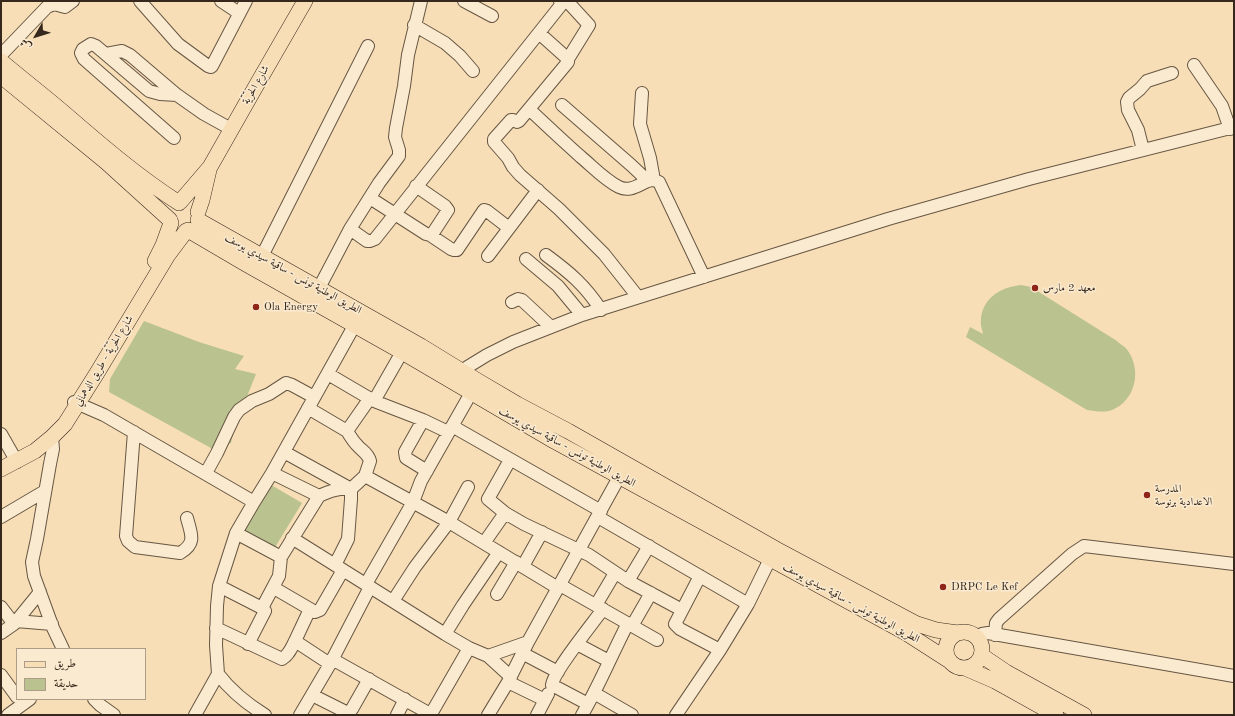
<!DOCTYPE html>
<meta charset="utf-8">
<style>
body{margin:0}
#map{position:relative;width:1235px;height:716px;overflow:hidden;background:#f7deb6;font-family:"Old Standard TT",Amiri,serif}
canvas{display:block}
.frame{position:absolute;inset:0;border:2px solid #37281d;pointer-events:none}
.legend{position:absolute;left:16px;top:648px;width:130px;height:52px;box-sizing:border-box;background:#faead0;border:1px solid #ac9c88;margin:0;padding:5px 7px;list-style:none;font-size:12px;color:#37281d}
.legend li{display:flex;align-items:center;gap:8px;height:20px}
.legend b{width:20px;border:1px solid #ac9c88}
.north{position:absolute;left:16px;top:16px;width:40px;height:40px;-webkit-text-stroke:3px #faead0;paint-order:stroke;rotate:231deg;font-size:11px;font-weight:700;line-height:16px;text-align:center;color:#37281d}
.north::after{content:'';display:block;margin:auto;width:14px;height:18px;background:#37281d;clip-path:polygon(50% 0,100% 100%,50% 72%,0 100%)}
</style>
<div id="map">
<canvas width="1235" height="716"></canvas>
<div class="frame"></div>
<ul class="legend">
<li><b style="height:5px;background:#f7deb6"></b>طريق</li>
<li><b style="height:11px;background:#bac290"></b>حديقة</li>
</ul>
<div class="north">ش</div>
</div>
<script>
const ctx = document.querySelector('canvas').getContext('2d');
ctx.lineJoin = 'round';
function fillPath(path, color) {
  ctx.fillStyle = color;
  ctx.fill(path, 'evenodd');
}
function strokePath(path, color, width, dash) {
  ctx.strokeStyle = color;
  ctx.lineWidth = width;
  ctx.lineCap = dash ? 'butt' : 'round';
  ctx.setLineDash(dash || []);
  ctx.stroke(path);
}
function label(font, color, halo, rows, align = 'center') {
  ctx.font = font + ' "Old Standard TT",Amiri,serif';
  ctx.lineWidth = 3;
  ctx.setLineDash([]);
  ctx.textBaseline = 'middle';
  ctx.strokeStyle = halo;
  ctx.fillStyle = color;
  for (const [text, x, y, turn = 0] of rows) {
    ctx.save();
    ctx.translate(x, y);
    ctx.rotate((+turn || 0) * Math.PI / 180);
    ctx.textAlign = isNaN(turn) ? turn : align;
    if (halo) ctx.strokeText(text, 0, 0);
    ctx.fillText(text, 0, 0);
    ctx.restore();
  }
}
fillPath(new Path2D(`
 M1021,285L1031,287L1117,341C1120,344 1126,347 1128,351C1142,371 1135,401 1112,410C1104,413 1095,411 1087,410L966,337L970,327L983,334C982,329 980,324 981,319C983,297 1002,287 1021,285Z
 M144,321L199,342L244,356L235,369L256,374L242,409L236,422L231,443L226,445L220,453L109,392L110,379Z
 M266,482L302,503L274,549L239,528Z`), '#bac290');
const minor = new Path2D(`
 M140,1L178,44L208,66L211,67L212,66L246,1
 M221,1L239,13
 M464,1L492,16
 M567,1L589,25L568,59
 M414,25L445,43L460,56L473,71
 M539,33L568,59V62L519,121L517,122L513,120H511L494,139V142L508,158L513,167L520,175L559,209L604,254L638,297
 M106,54L122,51L130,55L177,95
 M1,55L47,7L54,4L65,7L73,1
 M1194,65L1222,106L1230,129
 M642,93L640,124L650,158L654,180
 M562,105L631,165L648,181
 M529,109C546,125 563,141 581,157C593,167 605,180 619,187C635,195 647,174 659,182L704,277
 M174,138L84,59L81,53L83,49L91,44L96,46L149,91L160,94L177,95L204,114L231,129
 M1143,150L1138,130L1128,110L1127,102L1129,98L1140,89L1147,81L1172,73
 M370,198L426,234L430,235L433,233L448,210L445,206L416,186
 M350,229L367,241H370L375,239L561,5L560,1
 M430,235L451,249L454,250H457L484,210L487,211L509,228
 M546,255C569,272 585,285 601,310
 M262,256L368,46
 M488,256L538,190
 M526,259L558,286L582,315
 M319,288L350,229L379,183L399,156V150L395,137L396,128L404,86L408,55L421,1
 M512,302L518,299L522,300L551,327
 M328,374L374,401L423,420L448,432
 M456,374L487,355L513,342L582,315L888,219L1029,179L1234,127
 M374,401L402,352
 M74,402L104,415L254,502
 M308,408L347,431L370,398
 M423,420L405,452L406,458L427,471
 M452,426L601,511
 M134,432L126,536L128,541L135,547L180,553C197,543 191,534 187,518
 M1,434L17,462
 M52,437L53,449L50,464L37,539L32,562L34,576L53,628L63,649
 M284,452L351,489V499L348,539L335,565
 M510,460L488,499L505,513L524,524L589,555L628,581L682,610
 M206,473L217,453L234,417L239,410L252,401L269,394L286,383L292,385L314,397
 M365,476L449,522L558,588
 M319,496C330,491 338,488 351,489L365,476L370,461C368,453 362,451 357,445C353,441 350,436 347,431
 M1,517L45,491
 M598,517L748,604
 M236,533L281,557L319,496L272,473
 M292,538L445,634L469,648L488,656L511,677
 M484,543L505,513
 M523,566L542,532
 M700,576L675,624L680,629L720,650
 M628,581L649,546
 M366,584L413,502L421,481L475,386
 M560,585L657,640
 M219,586L262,608L265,611L248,644
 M274,588L310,609L295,641L330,664
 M497,594L516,562
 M393,601L415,567L449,522L468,487
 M596,605L615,573
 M1,607L14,624
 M262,608L279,576L281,557
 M310,609L315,612L320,610L343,570
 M16,621L52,624
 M632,626L651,593
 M216,628L282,659C289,655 292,647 295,641
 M1,633L14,624L40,592
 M445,634L463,605L499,552
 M995,635L996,623L999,619L1072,554L1084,546L1234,564
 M976,637L982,634L988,633L1234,676
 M577,644L609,661
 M522,653L558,672
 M488,656L528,642
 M332,659L432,715
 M218,674C231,691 247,704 265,715
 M1,675L17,697
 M508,682L545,700
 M594,693L632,715
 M312,695L346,712L349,713L352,709L369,679
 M94,699L100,705L114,715
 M588,704L552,685C553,672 593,623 603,609
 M431,714L469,648
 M8,715L30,699
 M195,715L218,674L216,645L217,606L219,586L236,533L254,502L272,473L358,319
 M300,715L330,664L370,587
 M397,715L405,699
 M488,715L508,682L528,642L623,470
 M537,715L548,694
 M582,715C599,686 612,654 628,623
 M676,715L720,650L748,604L770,559`);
const major = new Path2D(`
 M1,61C21,78 42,94 63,112C100,144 137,176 179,203
 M1,76L106,162L170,220
 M180,202L210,167L256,86L305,1
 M198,212L202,200L209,170
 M198,220L421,346L478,381L517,404L568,431L776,549L917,624L936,630L958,633
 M188,230L246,264L402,352L554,441L906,633L948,660
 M155,261L163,245L171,223
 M1,469L35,451L52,437L65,424L97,373L168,255L186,231
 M946 650a18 18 0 1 1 36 0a18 18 0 1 1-36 0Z
 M981,655L1006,672L1084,715
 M965,668L995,681L1056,715`);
strokePath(minor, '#675643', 14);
strokePath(major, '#37281d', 16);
strokePath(minor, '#faead0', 12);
strokePath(major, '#f7deb6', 15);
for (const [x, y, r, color] of [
 [1035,288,4,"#8f2418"],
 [256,307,4,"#8f2418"],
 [1147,495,4,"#8f2418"],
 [943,587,4,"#8f2418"]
]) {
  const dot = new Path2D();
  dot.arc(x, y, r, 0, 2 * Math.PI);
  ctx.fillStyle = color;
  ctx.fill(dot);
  strokePath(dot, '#faead0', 1.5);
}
label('11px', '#37281d', '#faead0', [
 ["شارع الحرّيّة",256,85,-60],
 ["الطريق الوطنية تونس - ساقية سيدي يوسف",293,274,29],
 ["شارع الحرّيّة - طريق الدهماني",104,361,-59],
 ["الطريق الوطنية تونس - ساقية سيدي يوسف",567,447,29],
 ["الطريق الوطنية تونس - ساقية سيدي يوسف",851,603,29]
]);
label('11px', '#37281d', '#faead0', [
 ["معهد 2 مارس",1043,288],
 ["Ola Energy",264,307],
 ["المدرسة",1155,489],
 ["الاعدادية برنوسة",1155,502],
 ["DRPC Le Kef",951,587]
], 'left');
</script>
